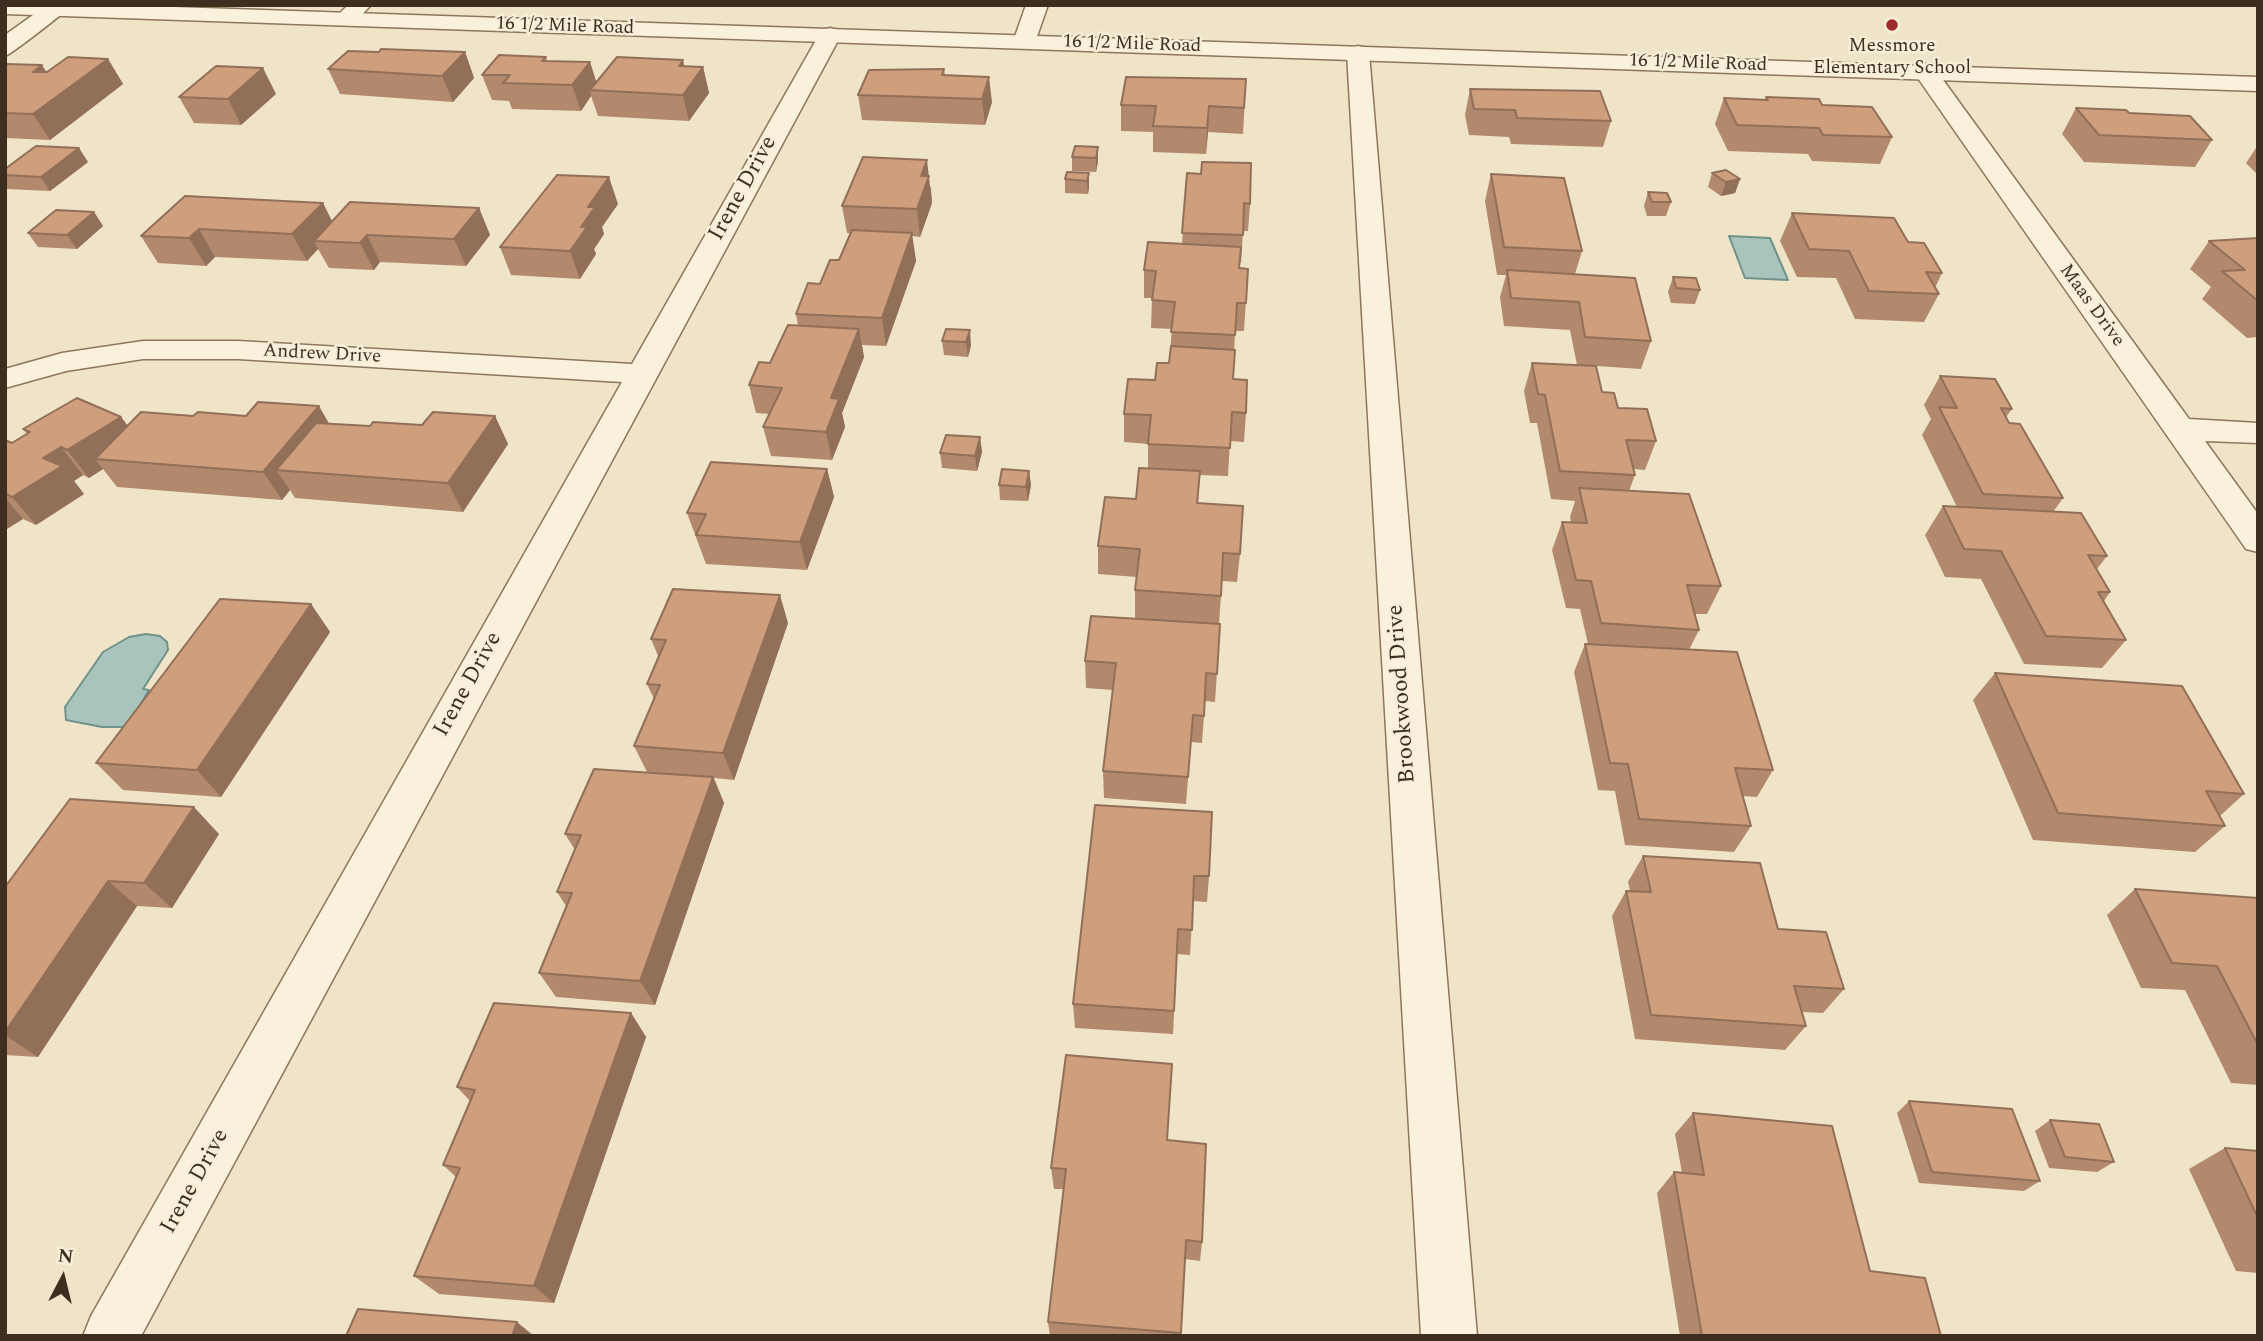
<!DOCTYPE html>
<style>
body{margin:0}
#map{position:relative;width:2263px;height:1341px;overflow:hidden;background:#f0e4c8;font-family:Spectral,serif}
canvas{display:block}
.frame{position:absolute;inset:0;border:7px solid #3d2e20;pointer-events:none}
.north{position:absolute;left:28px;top:1243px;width:70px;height:70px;-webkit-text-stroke:5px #f7eed8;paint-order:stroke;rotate:7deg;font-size:19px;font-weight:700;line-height:28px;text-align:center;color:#3d2e20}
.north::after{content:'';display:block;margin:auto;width:24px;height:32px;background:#3d2e20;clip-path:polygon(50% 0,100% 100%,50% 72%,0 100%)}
</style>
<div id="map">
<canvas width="2263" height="1341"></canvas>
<div class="frame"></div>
<div class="north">N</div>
</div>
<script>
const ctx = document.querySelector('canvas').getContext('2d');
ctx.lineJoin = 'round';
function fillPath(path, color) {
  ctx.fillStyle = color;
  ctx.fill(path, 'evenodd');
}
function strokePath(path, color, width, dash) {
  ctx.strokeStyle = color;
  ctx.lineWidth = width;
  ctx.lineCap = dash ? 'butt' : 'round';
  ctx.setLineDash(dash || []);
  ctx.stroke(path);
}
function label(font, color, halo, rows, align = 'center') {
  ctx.font = font + ' Spectral,serif';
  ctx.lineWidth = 5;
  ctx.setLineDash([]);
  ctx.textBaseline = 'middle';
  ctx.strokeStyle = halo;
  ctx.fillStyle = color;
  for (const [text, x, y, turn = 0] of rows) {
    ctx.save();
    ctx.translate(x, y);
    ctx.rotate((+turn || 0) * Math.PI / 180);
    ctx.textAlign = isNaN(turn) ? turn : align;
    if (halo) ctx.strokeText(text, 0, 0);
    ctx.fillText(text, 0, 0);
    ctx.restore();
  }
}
const water = new Path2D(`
 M1729,236L1770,238L1788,280L1745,278Z
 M146,634L160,636L167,642L168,650L143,689L149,690L127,727H102L66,720L65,707L103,652L129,637Z`);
fillPath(water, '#a9c4bc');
strokePath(water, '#6f938a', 2);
const minor = new Path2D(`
 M47,5H64L67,9C63,14 10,55 5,56V35Z
 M348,5H371L352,25H336L333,20Z
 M1026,5H1048L1035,42L1032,47H1016L1013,42Z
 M830,28L838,30L841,35L141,1336H83L91,1316L622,382L238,359H143L66,371L5,388V369L62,353L143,341H238L632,364L819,35L822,30Z
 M1358,46L1366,48L1369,53L1477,1336H1421L1347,53L1350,48Z
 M1925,64L1933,66L2189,419L2258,423V443L2205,441L2258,514V552L2246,549L1913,71L1917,66Z`);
const tertiary = new Path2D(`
 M5,5H114L2258,77V91L5,14Z`);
strokePath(minor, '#8d765c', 3);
strokePath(tertiary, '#8d765c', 3);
fillPath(minor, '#faf1dc');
fillPath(tertiary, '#faf1dc');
fillPath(new Path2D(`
 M379,52H465L474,78L453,102L340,94L328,69Z
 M546,57L547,61L590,62L596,82L684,66L703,67L709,93L689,121L598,116L591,96L581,111L512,109L509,101L492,100L482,75Z
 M108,59L123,84L50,140L5,138V64L47,72Z
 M944,69L945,75L992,102L985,125L862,120L858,95Z
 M1246,79L1243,134L1208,132L1206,154L1153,152V132L1121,131V105Z
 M1470,89L1611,121L1603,147L1511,144L1509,137L1469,135L1465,115Z
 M276,94L241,125L194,123L179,97Z
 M1766,97L1822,105L1892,137L1880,164L1812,161L1808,154L1728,151L1715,124L1724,98L1765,100Z
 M2076,108L2212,140L2195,167L2084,162L2062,134Z
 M2258,145V175L2246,163Z
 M1098,147V161L1096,172L1072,171V157Z
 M88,162L50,191L7,189L5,187V169Z
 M1089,173V187L1088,194L1065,193V179Z
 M1187,173L1250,204L1248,231H1243L1241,263H1240L1239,268L1248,269L1244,331H1235L1233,379L1246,413L1244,442L1230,441L1228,476L1200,475L1198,503L1240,554L1237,582L1222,581L1219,624L1135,619V590L1137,577L1098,574V546L1136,499L1148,468V444L1124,442V414L1169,363L1172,329L1151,328L1152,298H1144V270L1182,244Z
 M1712,173L1740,179L1735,193L1721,196L1708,187Z
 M1491,174L1582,251L1575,274L1651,341L1641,369L1596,366L1602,392L1656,441L1645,470L1634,469L1635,475L1629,491L1721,586L1707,614H1695L1699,630L1689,650L1773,770L1757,797L1743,796L1751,826L1734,852L1625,845L1615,791L1598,790L1574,672L1585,644H1588L1580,609L1566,608L1552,550L1562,522H1571L1570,517L1575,501L1551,499L1537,423H1530L1524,391L1532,363L1577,365L1570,330L1504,326L1500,297L1506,275H1497L1485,201Z
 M931,187L932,203L920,237L912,236L916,261L886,346L862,345L864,357L842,413L845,427L832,460L771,456L763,427L769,414L756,413L749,385L770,363L798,326L796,314L839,260L850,233H847L842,206Z
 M1648,192L1671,202L1666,216H1647L1644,206Z
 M323,203L332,221L479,208L490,235L466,266L380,262L374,270L329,268L318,249L307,261L215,257L206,266L158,263L141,236Z
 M618,204L602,227L604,234L594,249L596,254L580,279L511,275L500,247Z
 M94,212L103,226L77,249L38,247L28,233Z
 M1792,213L1908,242L1942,273L1935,288L1939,294L1924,322L1855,319L1836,278L1797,277L1780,241Z
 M2258,238V337L2247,338L2202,299L2211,287L2190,269L2209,241Z
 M1673,277L1700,290L1695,304L1671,303L1668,292Z
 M946,329L971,345L968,357L944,355L942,341Z
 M1940,376L2012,409L2006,417L2009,423L2063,498L2053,512L2107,556L2097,569L2110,592L2104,601L2126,640L2102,668L2024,664L1981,579L1945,577L1925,535L1943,506L1957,507L1922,435L1931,419L1924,405Z
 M193,416L370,426L422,425L495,416L508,444L463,512L295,498L290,490L282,500L117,487L103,469L89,478L83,475L74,481L84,494L36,525L23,519L5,530V440L12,443L27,434L23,429L121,417L128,426Z
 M980,437L982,452L977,471L942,468L940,453Z
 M827,469L834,497L807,570L706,564L687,513Z
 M1029,471L1031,485L1028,501L1000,500L999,485Z
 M311,604L330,632L221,797L123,790L96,763Z
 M788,623L734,780L714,778L724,803L655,1005L556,997L539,973L566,906L557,892L575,850L565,834L647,772L634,746L654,699L647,684L658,656L651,639Z
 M1220,624L1215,702L1205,701L1202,743L1191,742L1186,804L1104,798L1103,771L1113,690L1086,688L1085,661Z
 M1995,673L2244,794L2220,816L2225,826L2195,852L2033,840L1973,700Z
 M1095,805L1209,876L1207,902L1193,901L1190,955L1177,954L1173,1034L1075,1028L1073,1004Z
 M219,834L172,908L137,906L38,1057L5,1055V887Z
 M1643,856L1778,929L1844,989L1823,1013L1802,1012L1806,1026L1785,1050L1635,1039L1612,916L1626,891H1630L1628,882Z
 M2135,889L2258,898V1085L2231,1083L2185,990L2141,988L2107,915Z
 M631,1013L646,1037L554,1303L439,1294L414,1276L456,1177L443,1165L470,1101L457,1087Z
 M1909,1101L2040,1181L2024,1191L1919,1183L1897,1113Z
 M1693,1113L1870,1271L1941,1336H1680L1657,1193L1674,1172L1682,1173L1675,1134Z
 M2050,1120L2114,1162L2097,1172L2049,1168L2035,1131Z
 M1168,1140L1202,1242L1200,1261L1185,1259L1181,1336H1050L1048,1322L1064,1189H1054L1051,1168Z
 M2225,1148L2258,1151V1273L2236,1271L2189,1169Z`), '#b2896c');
fillPath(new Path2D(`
 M465,52L474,78L453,102L442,76Z
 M108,59L123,84L50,140L33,114Z
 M683,60L689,86L703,67L709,93L689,121L683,95L679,66Z
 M590,62L598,87L590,90L591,96L581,111L572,85Z
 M42,65L58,91L33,72Z
 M263,68L276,94L241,125L228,99Z
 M989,77L992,102L985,125L982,99Z
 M1209,106L1208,132L1206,154L1207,128Z
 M1098,147V161L1096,172V158Z
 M79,148L88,162L50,191L41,177Z
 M927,160L932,203L920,237L917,209L921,176Z
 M1089,173V187L1088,194L1087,181Z
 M609,177L618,204L602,227L604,234L594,249L596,254L580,279L570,251L581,227L588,207Z
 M1740,179L1735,193L1721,196L1726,182Z
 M323,203L336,230L314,241L318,249L307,261L292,234Z
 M479,208L490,235L466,266L454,239Z
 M94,212L103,226L77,249L67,235Z
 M199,229L215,257L206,266L189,238Z
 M912,233L916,261L886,346L882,318Z
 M367,235L380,262L374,270L360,243Z
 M859,329L864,357L842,413L845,427L832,460L826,432L831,398Z
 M970,330L971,345L968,357L966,342Z
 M319,406L335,434L276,470L290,490L282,500L263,472Z
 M495,416L508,444L463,512L448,483Z
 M121,417L142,445L95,459L103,469L89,478L67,450Z
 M980,437L982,452L977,471L975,456Z
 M61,447L83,475L74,481L84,494L36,525L12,497L43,458Z
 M827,469L834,497L807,570L800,542Z
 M1029,471L1031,485L1028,501L1026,487Z
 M5,498L23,519L5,530Z
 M780,595L788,623L734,780L723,753Z
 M311,604L330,632L221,797L197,770Z
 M713,777L724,803L655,1005L640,981Z
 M194,807L219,834L172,908L144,883Z
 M108,881L137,906L38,1057L5,1035V1032Z
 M631,1013L646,1037L554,1303L534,1286Z
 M517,1322L534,1336H512Z`), '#916f58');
const building = new Path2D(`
 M381,49L465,52L442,76L328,69L348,51L379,52Z
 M499,55L546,57L542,61L590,62L572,85L503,83L510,75H482Z
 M68,57L108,59L33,114L5,113V64L42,65L33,72H47Z
 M617,57L683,60L679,66L703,67L683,95L590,90Z
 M216,66L263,68L228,99L179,97Z
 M944,69L942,75L989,77L982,99L858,95L869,70Z
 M1126,77L1246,79L1244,108L1209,106L1207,128L1153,126L1156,106L1121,105Z
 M1470,89L1600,91L1611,121L1517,118L1515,110L1474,109Z
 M1766,97L1819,99L1822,105L1872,107L1892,137L1823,135L1819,128L1737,125L1724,98L1768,100Z
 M2076,108L2126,110L2129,113L2190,116L2212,140L2099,135Z
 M36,146L79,148L41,177L5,175V169Z
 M1075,146L1098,147L1096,158L1072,157Z
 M863,157L927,160L921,176H929L917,209L842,206Z
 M1202,162L1251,163L1250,204L1244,203L1243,235L1182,233L1187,173L1201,174Z
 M1726,170L1740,179L1726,182L1712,173Z
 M1067,172L1089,173L1087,181L1065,179Z
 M1491,174L1564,178L1582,251L1504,247Z
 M557,175L609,177L588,207H595L581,227H587L570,251L500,247Z
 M1648,192L1667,193L1671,202H1652Z
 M185,196L323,203L292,234L199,229L189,238L141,236Z
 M350,202L479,208L454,239L367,235L360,243L314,241Z
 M56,210L94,212L67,235L28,233Z
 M1792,213L1894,218L1908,242L1924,243L1942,273L1926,272L1939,294L1869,291L1849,251L1809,249Z
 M852,230L912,233L882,318L796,314L808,283L820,284L830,260H839Z
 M2258,238V301L2222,271L2245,270L2209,241Z
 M1148,242L1241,247L1239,268L1248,269L1246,303H1237L1235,335L1171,332L1175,302L1152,300L1156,271L1144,270Z
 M1507,270L1635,278L1651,341L1585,337L1579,302L1511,298Z
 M1673,277L1696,278L1700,290L1676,288Z
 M788,325L859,329L831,398L839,399L826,432L763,427L782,388L749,385L759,362L770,363Z
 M946,329L970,330L966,342L942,341Z
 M1171,346L1235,350L1233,379L1247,380L1246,413L1232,412L1230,448L1148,444L1151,415L1124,414L1128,379L1155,380L1157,363H1169Z
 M1532,363L1596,366L1602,392L1614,393L1618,408L1647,409L1656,441L1626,440L1635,475L1560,471L1545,395L1538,394Z
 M1940,376L1995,379L2012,409L2001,408L2009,423L2020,424L2063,498L1983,494L1939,407L1957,408Z
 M77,398L121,417L67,450L61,447L43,458L62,466L12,497L5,493V440L12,443L30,432L23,429Z
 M258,402L319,406L263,472L95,459L141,412L193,416L198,412L246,416Z
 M433,412L495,416L448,483L276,470L316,423L370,426L373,422L422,425Z
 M946,435L980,437L975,456L940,453Z
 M711,462L827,469L800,542L696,535L706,514L687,513Z
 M1139,468L1200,471L1197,503L1243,506L1240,554L1223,553L1221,596L1135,590L1140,549L1098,546L1105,497L1136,499Z
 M1002,469L1029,471L1026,487L999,485Z
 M1579,488L1689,494L1721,586L1687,585L1699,630L1601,623L1591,581L1576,580L1562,522L1587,523Z
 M1943,506L2081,513L2107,556L2088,555L2110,592H2098L2126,640L2046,636L2001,551L1964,549Z
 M673,589L780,595L723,753L634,746L660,685L647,684L666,640L651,639Z
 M220,599L311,604L197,770L96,763Z
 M1091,616L1220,624L1217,674L1206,673L1204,716L1193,715L1188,777L1103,771L1116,663L1085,661Z
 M1585,644L1737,652L1773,770L1735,768L1751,826L1639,819L1628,764L1610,763Z
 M1995,673L2182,686L2244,794L2206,791L2225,826L2058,813Z
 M594,769L713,777L640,981L539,973L572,893L557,892L581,835L565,834Z
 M70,799L194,807L144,883L108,881L5,1032V887Z
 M1095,805L1212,812L1209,876H1194L1192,930L1178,929L1174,1011L1073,1004Z
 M1643,856L1760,863L1778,929L1826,932L1844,989L1794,986L1806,1026L1651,1015L1626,891L1651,892Z
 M2135,889L2258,898V1045L2217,966L2172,963Z
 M494,1003L631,1013L534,1286L414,1276L460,1168L443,1165L475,1090L457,1087Z
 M1066,1055L1172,1064L1167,1140L1206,1144L1202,1242L1186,1240L1181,1333L1048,1322L1066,1169L1051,1168Z
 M1909,1101L2012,1109L2040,1181L1932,1172Z
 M1693,1113L1832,1126L1870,1271L1925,1278L1941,1336H1702L1674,1172L1704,1175Z
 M2050,1120L2099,1124L2114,1162L2065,1157Z
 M2225,1148L2258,1151V1218Z
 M358,1309L517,1322L512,1336H346Z`);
fillPath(building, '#cf9f7d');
strokePath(building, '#916f58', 2);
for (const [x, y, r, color] of [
 [1892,25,7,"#9e2a2b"]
]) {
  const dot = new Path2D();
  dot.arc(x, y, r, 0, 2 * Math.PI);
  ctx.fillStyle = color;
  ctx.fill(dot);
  strokePath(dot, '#f7eed8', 2.5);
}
label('19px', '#3d2e20', '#f7eed8', [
 ["16 1/2 Mile Road",565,27,2],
 ["16 1/2 Mile Road",1132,45,2],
 ["16 1/2 Mile Road",1698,64,2],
 ["Maas Drive",2091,306,54],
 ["Andrew Drive",322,355,3]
]);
label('19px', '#3d2e20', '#f7eed8', [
 ["Messmore",1892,47],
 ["Elementary School",1892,69]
]);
label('23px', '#3d2e20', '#f7eed8', [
 ["Irene Drive",744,189,-61],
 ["Irene Drive",469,685,-61],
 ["Brookwood Drive",1403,694,-94],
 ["Irene Drive",196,1182,-61]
]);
</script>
